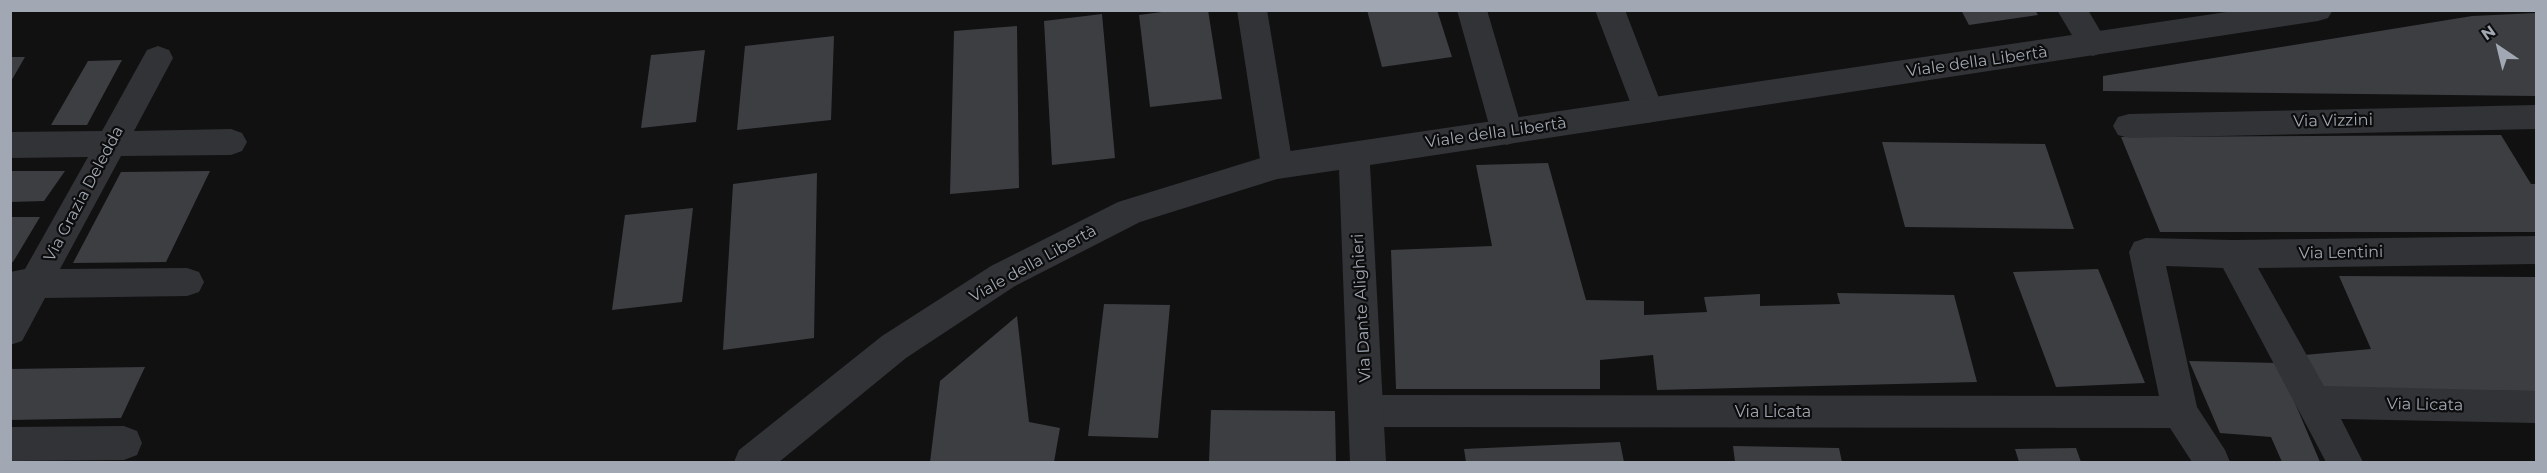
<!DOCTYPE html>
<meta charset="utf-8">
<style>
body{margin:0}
#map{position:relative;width:2547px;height:473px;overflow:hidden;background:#111112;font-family:Montserrat,sans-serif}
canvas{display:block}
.frame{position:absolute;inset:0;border:12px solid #a1a8b3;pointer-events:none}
.north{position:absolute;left:2469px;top:18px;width:60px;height:60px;-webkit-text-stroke:4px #0c0c0d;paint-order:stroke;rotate:325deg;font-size:16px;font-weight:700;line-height:24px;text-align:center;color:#a1a8b3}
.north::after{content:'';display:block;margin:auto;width:21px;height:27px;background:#a1a8b3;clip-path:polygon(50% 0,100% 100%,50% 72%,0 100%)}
</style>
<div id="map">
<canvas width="2547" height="473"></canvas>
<div class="frame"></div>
<div class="north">N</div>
</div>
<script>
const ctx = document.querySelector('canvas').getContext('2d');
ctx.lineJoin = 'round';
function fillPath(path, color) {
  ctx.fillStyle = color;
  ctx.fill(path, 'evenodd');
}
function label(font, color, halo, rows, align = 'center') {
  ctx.font = font + ' Montserrat,sans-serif';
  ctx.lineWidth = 4.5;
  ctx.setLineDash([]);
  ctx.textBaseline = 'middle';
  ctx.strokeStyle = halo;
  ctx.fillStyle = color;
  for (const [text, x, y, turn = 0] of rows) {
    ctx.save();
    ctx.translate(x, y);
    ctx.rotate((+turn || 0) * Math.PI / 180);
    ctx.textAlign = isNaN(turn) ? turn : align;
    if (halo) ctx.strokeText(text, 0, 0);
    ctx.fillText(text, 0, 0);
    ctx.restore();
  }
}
fillPath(new Path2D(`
 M1177,10H1208L1222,99L1150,107L1139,15Z
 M1367,10H1437L1452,57L1382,67Z
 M1961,10H2035L2038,15L1969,25Z
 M2536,13V96L2103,91V76L2472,16Z
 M1102,14L1115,158L1052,165L1044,21Z
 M1017,26L1019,188L950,194L954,31Z
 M834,36L831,120L737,130L745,46Z
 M705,50L696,122L641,128L651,55Z
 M10,57H25L10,83Z
 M122,60L87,125H51L88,61Z
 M2501,135L2531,184H2536V232H2160L2121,137Z
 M1882,142L2045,144L2074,229L1905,227Z
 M1548,163L1586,300L1644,301V315L1707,312L1704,297L1760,294V306L1840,304L1837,293L1954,295L1977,382L1657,390L1653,355L1600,360V389H1396L1391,250L1492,246L1476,165Z
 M10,171H65L44,201L10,202Z
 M210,171L166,262L73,263L121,172Z
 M817,173L814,338L723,350L733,184Z
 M693,208L682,302L612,310L625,215Z
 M10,217H40L13,262H10Z
 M2098,269L2145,383L2056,387L2013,272Z
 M2339,276L2536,277V391L2319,390L2304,355L2371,349Z
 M1104,304L1170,305L1158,438L1088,436Z
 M1017,316L1029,422L1060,428L1054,462H930L940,381Z
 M2189,361L2278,363L2320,462H2282L2271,437L2220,433Z
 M145,367L121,418L10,420V369Z
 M1211,410L1335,411L1336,462H1209Z
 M1620,442L1624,462H1466L1464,449Z
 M1733,446L1839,448L1842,462H1735Z
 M2076,448L2081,462H2019L2015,449Z`), '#3c3e42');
fillPath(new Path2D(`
 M1237,10H1267L1293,166L1288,175L1277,179L1266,175L1261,166Z
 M1457,10H1487L1523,132L1518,141L1507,145L1496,141L1491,132Z
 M1595,10H1625L1664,111L1659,120L1648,123L1637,120Z
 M2057,10H2088L2108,44L2104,52L2093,56L2082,52Z
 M158,46L169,50L173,58L134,131L231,129L242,133L247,142L242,151L231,155L121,156L60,269L187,268L199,272L204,282L199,292L187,296L45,298L22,341L10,345V272L25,269L88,157L10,158V132L102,131L147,50Z
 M2536,105V129L2129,138L2118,135L2113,126L2118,117L2129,114Z
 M2536,236V264L2258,268L2324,386L2536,391V423L2341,419L2363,462H2326L2223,268L2166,266L2197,407L2225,450L2230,462H2192L2170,428L1366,427L1353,422L1348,411L1353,400L1366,395L2159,396L2129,252L2134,242L2146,238L2233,240Z
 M124,426L137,431L142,443L137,455L124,460L10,461V427Z`), '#313337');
fillPath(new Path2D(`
 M2240,10H2333L2328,18L2318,21L1370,165L1386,462H1350L1339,170L1277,179L1140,222L1015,286L906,358L779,462H734L739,450L882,336L991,266L1118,202L1277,153Z`), '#313337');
label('16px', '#a1a8b3', '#0c0c0d', [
 ["Viale della Libertà",1977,62,-8],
 ["Via Vizzini",2333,121,-1],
 ["Viale della Libertà",1496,133,-8],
 ["Via Grazia Deledda",84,194,-62],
 ["Via Lentini",2341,253,-1],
 ["Viale della Libertà",1033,264,-29],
 ["Via Dante Alighieri",1362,308,-93],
 ["Via Licata",2425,405,1],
 ["Via Licata",1773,412]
]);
</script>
